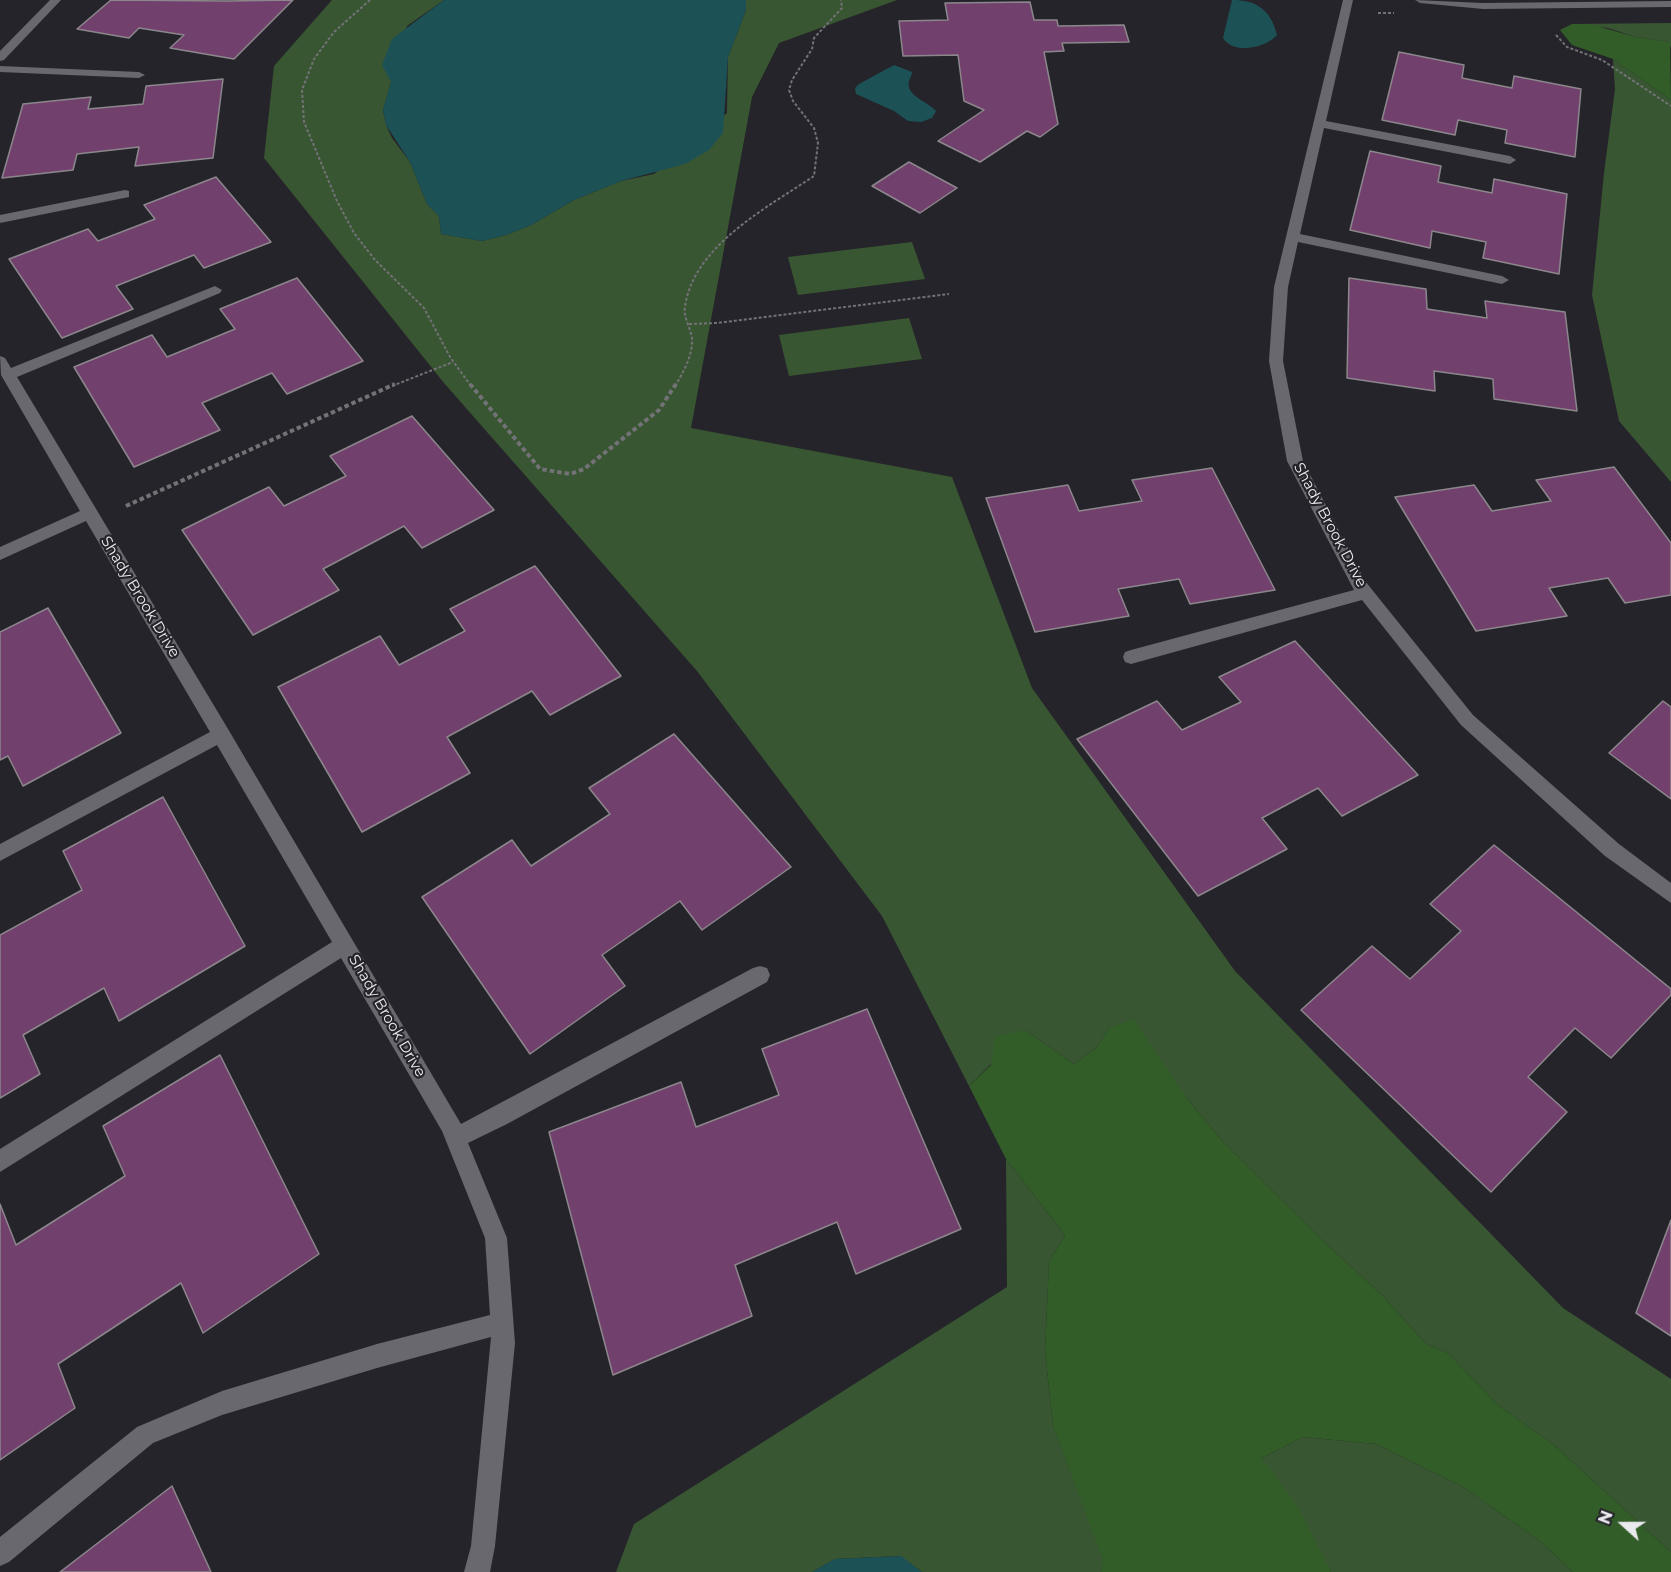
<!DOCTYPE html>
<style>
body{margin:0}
#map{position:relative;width:1671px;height:1572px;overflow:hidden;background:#25242a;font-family:Montserrat,sans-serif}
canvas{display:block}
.north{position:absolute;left:1593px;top:1494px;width:60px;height:60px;-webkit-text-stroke:4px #25242a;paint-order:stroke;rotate:291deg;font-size:16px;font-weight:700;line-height:24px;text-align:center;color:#eae9ed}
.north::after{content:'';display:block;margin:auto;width:21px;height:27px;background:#eae9ed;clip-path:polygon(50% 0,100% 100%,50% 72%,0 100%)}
</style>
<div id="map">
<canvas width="1671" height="1572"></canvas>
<div class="north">N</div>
</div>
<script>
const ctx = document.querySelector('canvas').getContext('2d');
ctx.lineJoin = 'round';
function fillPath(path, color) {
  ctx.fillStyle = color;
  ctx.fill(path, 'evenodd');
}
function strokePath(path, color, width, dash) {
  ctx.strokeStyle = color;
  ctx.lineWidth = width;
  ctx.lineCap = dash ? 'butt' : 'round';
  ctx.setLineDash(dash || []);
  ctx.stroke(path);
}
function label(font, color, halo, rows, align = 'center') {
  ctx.font = font + ' Montserrat,sans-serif';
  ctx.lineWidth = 4.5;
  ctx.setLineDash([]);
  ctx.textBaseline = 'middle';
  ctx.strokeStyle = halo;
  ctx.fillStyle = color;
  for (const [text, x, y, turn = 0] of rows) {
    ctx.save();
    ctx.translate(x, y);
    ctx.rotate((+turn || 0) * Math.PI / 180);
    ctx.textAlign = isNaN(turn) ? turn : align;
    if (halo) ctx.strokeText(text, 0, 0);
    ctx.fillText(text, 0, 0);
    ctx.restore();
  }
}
fillPath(new Path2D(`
 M332,0H444L407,26L383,110L386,125L392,138L410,162L427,204L439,216L441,234L482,241L506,235L531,225L574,200L621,181L654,174L727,113L728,57L746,10V0H897L779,43L752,97L691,428L952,477L1032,688L1235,971L1563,1308L1671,1379V1552L1554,1445L1498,1405L1448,1353L1426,1344L1382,1295L1324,1242L1224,1143L1185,1096L1108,1029L1096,1048L1074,1064L1025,1030L969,1086L882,916L697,671L444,383L264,158L274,66Z
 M1671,23V49L1669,42L1636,37L1608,28L1572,24Z
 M1613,59L1671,100V482L1619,421L1592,295L1604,173L1615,89Z
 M912,242L925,279L798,295L788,257Z
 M909,318L922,359L789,376L779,335Z
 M1006,1159L1065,1235L1049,1262L1045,1351L1053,1426L1104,1560L1101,1572H922L900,1556L835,1559L812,1572H616L634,1524L1007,1287Z
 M1303,1437L1376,1444L1463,1487L1540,1541L1573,1572H1331L1262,1458Z`), '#395632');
fillPath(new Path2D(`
 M1572,24H1590L1636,37L1670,42L1671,100L1613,59L1572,45L1560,30Z
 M1133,1019L1185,1096L1224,1143L1324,1242L1382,1295L1426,1344L1448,1353L1498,1405L1554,1445L1671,1552V1572H1573L1540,1541L1463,1487L1376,1444L1303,1437L1262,1458L1298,1507L1331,1572H1101L1103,1560L1053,1426L1045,1351L1049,1262L1065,1235L1006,1159L969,1086L991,1065L995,1037L1025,1030L1074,1064L1096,1048L1108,1029Z`), '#325d28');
fillPath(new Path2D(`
 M444,0H746V10L728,57L723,133L709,150L685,164L621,181L574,200L531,225L506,235L482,241L441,234L439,216L427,204L410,162L386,125L383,110L391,82L382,65L392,39Z
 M1232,0C1257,0 1271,10 1277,35C1266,48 1233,55 1223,38Z
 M894,65L912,72C912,75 910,78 909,81C905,96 929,102 936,111L932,118L921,122L908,121L894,111L856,94L855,88L859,84Z
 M901,1556L922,1572H812L835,1559Z`), '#1c5256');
const building = new Path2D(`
 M111,0L227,1L293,0L234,59L170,48L184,35L139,28L129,38L77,29Z
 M1030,2L1034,20H1057L1058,26L1124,25L1129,42L1062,43L1064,51L1044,52L1058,124L1040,137L1027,131L980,162L938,141L984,110L964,101L958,55L903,56L899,21L948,20L945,3Z
 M1399,52L1464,65L1462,78L1512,88L1514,76L1581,89L1575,157L1505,143L1507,130L1458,120L1455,135L1382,120Z
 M223,79L213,158L135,166L139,147L77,154L73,170L2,178L23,104L91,97L88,109L143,104L146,86Z
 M1370,151L1441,166L1438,182L1492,193L1494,179L1567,194L1559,274L1483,258L1486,242L1432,231L1430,248L1350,230Z
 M909,162L957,188L920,213L872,186Z
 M216,177L271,242L204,268L194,255L116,286L133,309L62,338L9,259L88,229L98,241L155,219L144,205Z
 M297,278L363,361L287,394L272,373L202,403L220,430L134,467L74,367L152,335L167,357L235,329L220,309Z
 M1349,278L1426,289L1427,309L1487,318L1485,301L1565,312L1577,411L1494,399L1493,379L1434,371L1435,391L1347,378Z
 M412,416L494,510L422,548L404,526L323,569L339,590L253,635L182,530L269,487L284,506L346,476L330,456Z
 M1614,467L1671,543V595L1625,603L1608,578L1549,588L1567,616L1476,631L1395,497L1474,485L1492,511L1551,501L1536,480Z
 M1212,468L1275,590L1190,604L1179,579L1118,589L1129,616L1035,632L986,498L1068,485L1079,511L1142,501L1132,480Z
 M535,566L621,676L550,715L532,691L447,737L470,773L362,832L278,687L380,636L399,665L465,631L450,609Z
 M48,608L121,733L23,786L8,756L0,760V632Z
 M1295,641L1418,775L1342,816L1318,788L1262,818L1287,849L1198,896L1077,739L1157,701L1182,730L1241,702L1219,677Z
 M1663,701L1671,707V799L1609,753Z
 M674,734L791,867L702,930L680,901L602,955L625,986L530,1054L422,897L512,840L531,866L610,814L589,788Z
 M163,797L245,946L119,1021L104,988L23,1035L40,1074L0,1098V935L82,890L63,851Z
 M1494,845L1671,989V995L1611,1058L1575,1028L1528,1077L1567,1112L1491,1192L1301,1010L1372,946L1410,979L1461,931L1430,904Z
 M867,1009L961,1229L856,1274L837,1222L735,1265L752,1316L613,1375L549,1132L681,1082L696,1127L779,1095L762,1049Z
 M220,1055L319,1254L203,1333L181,1283L58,1364L75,1408L0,1460V1204L16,1245L125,1176L103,1126Z
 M1671,1220V1336L1636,1313Z
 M172,1486L211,1572H60Z`);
fillPath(building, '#72406d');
strokePath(building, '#8c878c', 1.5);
strokePath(new Path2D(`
 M370,0L334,32L314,59L302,90L304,122L337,201L354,233L375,260L424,308L450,357L471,386
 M1378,13H1394
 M1556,35L1567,47L1602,60L1671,106
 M689,324L717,323L949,294
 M392,386L453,362
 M675,386C683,373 693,355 692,339C691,328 683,318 685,307C693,246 768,207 814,176L818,143L814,128L793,101L789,90L792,80L812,49L814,38L842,8L841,0`), '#737277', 2, [3, 2]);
strokePath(new Path2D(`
 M470,384L540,469L570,474L584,469L659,410L676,384
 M126,506L395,384`), '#737277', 4, [4.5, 3]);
fillPath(new Path2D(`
 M50,0H61L4,60L0,61V51Z
 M1343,0H1353L1326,121L1510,156L1516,160L1510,164L1324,128L1300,234L1502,276L1509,280L1502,284L1298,242L1288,287L1283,361L1303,461L1365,581L1473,715L1619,844L1671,883V903L1605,856L1461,725L1362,600L1131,664L1125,662L1123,657L1125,652L1131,650L1354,590L1287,461L1269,361L1274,287Z
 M1415,0L1483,3L1671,1V7L1483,9L1420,3Z
 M0,66L139,72L145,75L139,78L0,72Z
 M125,190L129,191V197L0,223V215Z
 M215,286L222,290L220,293L17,377L228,729L461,1124L753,968L760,966L767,968L770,975L767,982L507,1124L468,1143L507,1238L515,1343L495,1546L490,1572H464L471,1546L491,1337L377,1368L222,1415L153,1443L9,1562L0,1566V1537L137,1427L222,1391L377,1344L490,1315L485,1238L442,1131L341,958L0,1172V1149L332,942L217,745L0,861V844L210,732L86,521L0,560V547L80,511L1,375L0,356L5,358L11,368Z`), '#69686e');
label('15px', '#eae9ed', '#25242a', [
 ["Shady Brook Drive",1330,525,62],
 ["Shady Brook Drive",140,597,59],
 ["Shady Brook Drive",387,1016,60]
]);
</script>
